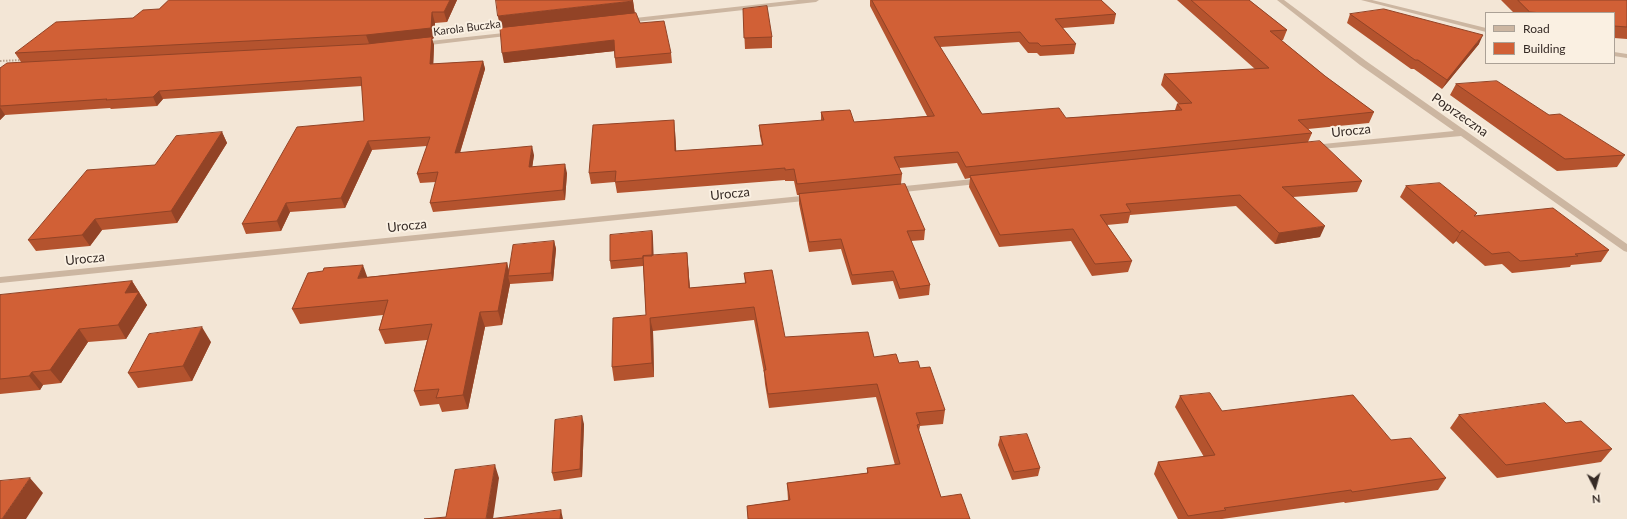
<!DOCTYPE html>
<style>
body{margin:0}
#map{position:relative;width:1627px;height:519px;overflow:hidden;background:#f3e6d6;font-family:Lato,sans-serif}
canvas{display:block}
.legend{position:absolute;left:1485px;top:12px;width:130px;height:52px;box-sizing:border-box;background:#faf0e2;border:1px solid #aba196;margin:0;padding:5px 7px;list-style:none;font-size:12px;color:#352a25}
.legend li{display:flex;align-items:center;gap:8px;height:20px}
.legend b{width:20px;border:1px solid #aba196}
.north{position:absolute;left:1575px;top:467px;width:40px;height:40px;-webkit-text-stroke:3px #faf0e2;paint-order:stroke;rotate:174deg;font-size:11px;font-weight:700;line-height:16px;text-align:center;color:#352a25}
.north::after{content:'';display:block;margin:auto;width:14px;height:18px;background:#352a25;clip-path:polygon(50% 0,100% 100%,50% 72%,0 100%)}
</style>
<div id="map">
<canvas width="1627" height="519"></canvas>
<ul class="legend">
<li><b style="height:5px;background:#ccb6a1"></b>Road</li>
<li><b style="height:11px;background:#d16036"></b>Building</li>
</ul>
<div class="north">N</div>
</div>
<script>
const ctx = document.querySelector('canvas').getContext('2d');
ctx.lineJoin = 'round';
function strokePath(path, color, width, dash) {
  ctx.strokeStyle = color;
  ctx.lineWidth = width;
  ctx.lineCap = dash ? 'butt' : 'round';
  ctx.setLineDash(dash || []);
  ctx.stroke(path);
}
function fillPath(path, color) {
  ctx.fillStyle = color;
  ctx.fill(path, 'evenodd');
}
function label(font, color, halo, rows, align = 'center') {
  ctx.font = font + ' Lato,sans-serif';
  ctx.lineWidth = 4;
  ctx.setLineDash([]);
  ctx.textBaseline = 'middle';
  ctx.strokeStyle = halo;
  ctx.fillStyle = color;
  for (const [text, x, y, turn = 0] of rows) {
    ctx.save();
    ctx.translate(x, y);
    ctx.rotate((+turn || 0) * Math.PI / 180);
    ctx.textAlign = isNaN(turn) ? turn : align;
    if (halo) ctx.strokeText(text, 0, 0);
    ctx.fillText(text, 0, 0);
    ctx.restore();
  }
}
strokePath(new Path2D(`
 M0,61L22,60`), '#b7a08b', 2, [1.5, 1.5]);
fillPath(new Path2D(`
 M798,0H819L816,2L626,23L623,21L626,19Z
 M1277,0H1284L1366,61L1627,244V252L1624,251L1461,136L1310,150V146L1313,145L1454,131L1360,65Z
 M1361,0H1372L1486,28V32Z
 M513,32L516,34L515,35L421,46L417,44L421,42Z
 M1614,52L1627,54V58L1614,56Z
 M983,178L987,181L986,183L895,193L890,190L895,187Z
 M811,195L816,198L814,200L0,283V277Z`), '#ccb6a1');
fillPath(new Path2D(`
 M169,0H457L447,22L435,23L434,38L432,39L434,45L433,64L483,61L485,69L460,153L534,155L532,167L567,173L565,200L433,212L430,203L436,182L420,183L417,174L427,146L372,150L345,208L290,212L281,231L246,234L242,224L364,121L362,86L163,99L157,106L111,109L110,108L5,115L0,120V68L21,62L15,53L133,18L159,9Z
 M870,0H1101L1116,14L1114,24L1063,28L1076,44L1074,54L1040,56L1037,53H1028L1019,42L940,47L982,114L1066,118L1175,110L1177,104H1179L1161,85L1164,74L1255,69L1177,0H1249L1287,30L1283,40H1281L1325,76L1374,112L1369,123L1308,129L1312,133L1308,142L1362,181L1357,192L1293,197L1320,237L1275,244L1236,206L1130,215L1128,223L1107,225L1132,261L1128,272L1092,276L1071,241L999,247L969,187L970,178L965,179L957,163L899,168L902,174L901,184L925,230L924,240L911,241L930,285L929,295L899,299L893,281L852,285L841,249L809,252L799,204V195H797L794,181H785V180L617,193L615,182L591,184L589,173L675,131L676,151L762,145L760,136L759,125L821,121V112L854,122L927,116L870,6Z
 M1501,0H1627V39L1614,38V13H1514Z
 M633,1L635,14L640,23L671,53L672,63L616,68L614,51L504,63L501,28L498,16Z
 M743,9L772,37V48L745,49Z
 M1350,14L1479,44L1442,89L1414,69H1411L1347,23Z
 M1456,84L1549,115L1625,155L1617,167L1557,171L1450,95Z
 M222,132L227,143L177,223L102,230L90,246L36,251L28,240L155,165Z
 M1406,186L1477,213L1475,216L1609,250L1601,262L1571,265L1570,267L1512,273L1502,264L1485,266L1456,241L1453,244L1400,197Z
 M652,231L653,239V256L687,253L690,288L745,283L744,273L785,337L874,357L920,368L945,410L943,424L920,426L919,431L941,497L970,519H748L747,506L788,500L787,483L867,473V468L895,465L876,397L769,408L765,384L764,373L754,320L653,331L654,377L614,381L612,367L646,315L643,266L611,269L610,261Z
 M554,241L556,249L553,281L510,284L502,325L485,327L468,409L442,412L439,404L420,406L414,391L427,340L385,344L379,330L383,315L300,324L292,309L323,271L368,277L507,263L509,270Z
 M132,281L147,305L126,339L88,342L61,383L43,385L40,390L0,394V295Z
 M211,342L192,381L138,388L128,373Z
 M1180,396L1222,411L1391,440L1446,478L1438,490L1345,503L1344,502L1222,519H1178L1154,474L1158,462L1204,457L1175,407Z
 M1459,415L1566,423L1612,449L1601,462L1497,478L1450,428Z
 M584,424L582,477L554,481L552,473Z
 M1000,437L1040,468L1038,476L1012,480L998,445Z`), '#b4532e');
fillPath(new Path2D(`
 M450,0H457L447,22L444,12Z
 M633,1L635,16L501,31L498,16Z
 M432,12L435,23L434,38L432,39L434,45L433,73L370,46L366,35Z
 M1483,35L1479,44L1442,89L1447,80Z
 M614,40L615,51L504,63L502,53Z
 M483,61L485,69L457,162L455,153Z
 M159,91L163,99L157,106L153,97Z
 M0,107L5,115L0,120Z
 M674,120L675,131L677,162L675,151Z
 M222,132L227,143L177,223L171,211Z
 M368,141L372,150L345,208L341,198Z
 M532,146L534,155L531,176L529,167Z
 M565,164L567,173L565,200L563,190Z
 M286,203L290,212L281,231L277,221Z
 M95,219L102,230L90,246L82,235Z
 M1325,226L1320,237L1275,244L1279,233Z
 M1462,230L1456,241L1453,244L1460,233Z
 M652,231L653,239L654,265L652,257Z
 M554,241L556,249L553,281L551,273Z
 M687,253L688,266L691,302L689,288Z
 M507,263L510,276H508L510,284L502,325L498,311Z
 M363,265L368,279L358,278Z
 M132,281L147,305L126,339L118,325L125,293Z
 M480,312L485,327L468,409L463,395Z
 M650,318L653,331L654,377L652,363Z
 M202,327L211,342L192,381L183,366Z
 M79,329L88,342L61,383L50,370Z
 M32,372L43,385L40,390L29,376Z
 M582,416L584,424L582,477L580,469Z
 M495,465L499,478L493,519H486Z
 M30,478L43,493L26,519H2Z
 M561,510L563,519H560Z`), '#924326');
const building = new Path2D(`
 M169,0H450L444,12H432L431,28L366,35L15,53L56,22L133,18L143,10L159,9Z
 M496,0H632L633,1L498,16Z
 M872,0H1101L1116,14L1055,19L1076,44L1041,46L1038,43H1029L1020,32L934,37L982,114L1059,108L1066,118L1182,110L1177,104L1192,103L1164,74L1269,68L1191,0H1249L1287,30L1270,31L1325,76L1374,112L1298,120L1312,133L966,167L958,152L894,157L902,174L797,184L794,169L785,170V168L615,182L616,171L589,173L593,125L674,120L675,151L763,145L759,125L824,120L821,112L850,110L854,122L934,116Z
 M1518,0H1627V27L1614,26V13H1543L1530,12Z
 M767,6L772,37L744,38L743,9Z
 M1384,9L1483,35L1447,80L1418,60H1415L1350,14Z
 M636,13L640,23L664,21L671,53L615,58L614,40L502,53L500,28Z
 M432,37L430,64L483,61L455,153L532,146L529,167L565,164L563,190L430,203L438,172L417,174L430,137L368,141L341,198L286,203L277,221L242,224L297,127L364,121L361,77L159,91L153,97L106,100L107,99L0,106V68L7,63L367,44Z
 M1497,81L1549,115L1560,114L1625,155L1565,159L1456,84Z
 M222,132L171,211L95,219L82,235L28,240L87,170L155,165L176,136Z
 M1320,141L1362,181L1282,187L1325,226L1279,233L1240,195L1126,204L1131,212L1100,215L1132,261L1095,264L1073,229L1000,235L970,176Z
 M1440,183L1477,213L1474,216L1553,208L1609,250L1575,254L1578,256L1520,261L1509,252L1492,254L1462,230L1460,233L1406,186Z
 M905,184L925,230L907,231L930,285L900,289L893,271L852,275L841,239L809,242L799,194Z
 M652,231V256H643V258L610,261V235Z
 M554,241L551,273L508,276L513,245Z
 M687,253L689,288L746,283L744,273L772,270L785,337L868,332L874,357L896,354L899,363L918,361L920,368L930,367L945,410L916,413L920,424L917,425L941,497L961,494L970,519H748L747,506L790,500L787,483L868,473L867,468L900,464L877,384L768,394L764,370H766L754,307L650,318L652,363L612,367L613,318L646,315L643,256Z
 M507,263L498,311L480,312L463,395L436,398L439,389L414,391L432,324L379,330L388,300L292,309L308,273L323,271L324,268L363,265L358,278Z
 M132,281L125,293L139,292L118,325L79,329L50,370L32,372L29,376L0,379V295Z
 M202,327L183,366L128,373L149,334Z
 M1210,393L1222,411L1353,395L1391,440L1411,438L1446,478L1352,492L1351,490L1224,508L1226,510L1188,516L1158,462L1215,455L1180,396Z
 M1545,403L1566,423L1581,421L1612,449L1506,465L1459,415Z
 M582,416L580,469L552,473L555,420Z
 M1027,434L1040,468L1014,472L1000,437Z
 M495,465L486,519H424L446,517L455,470Z
 M30,478L2,519H0V481Z
 M561,510L560,519H490Z`);
fillPath(building, '#d16036');
strokePath(building, '#924326', 1);
label('11px', '#352a25', '#faf0e2', [
 ["Karola Buczka",467,28,-7]
]);
label('13px', '#352a25', '#faf0e2', [
 ["Poprzeczna",1460,115,35],
 ["Urocza",1351,131,-6],
 ["Urocza",730,194,-6],
 ["Urocza",407,226,-6],
 ["Urocza",85,259,-6]
]);
</script>
